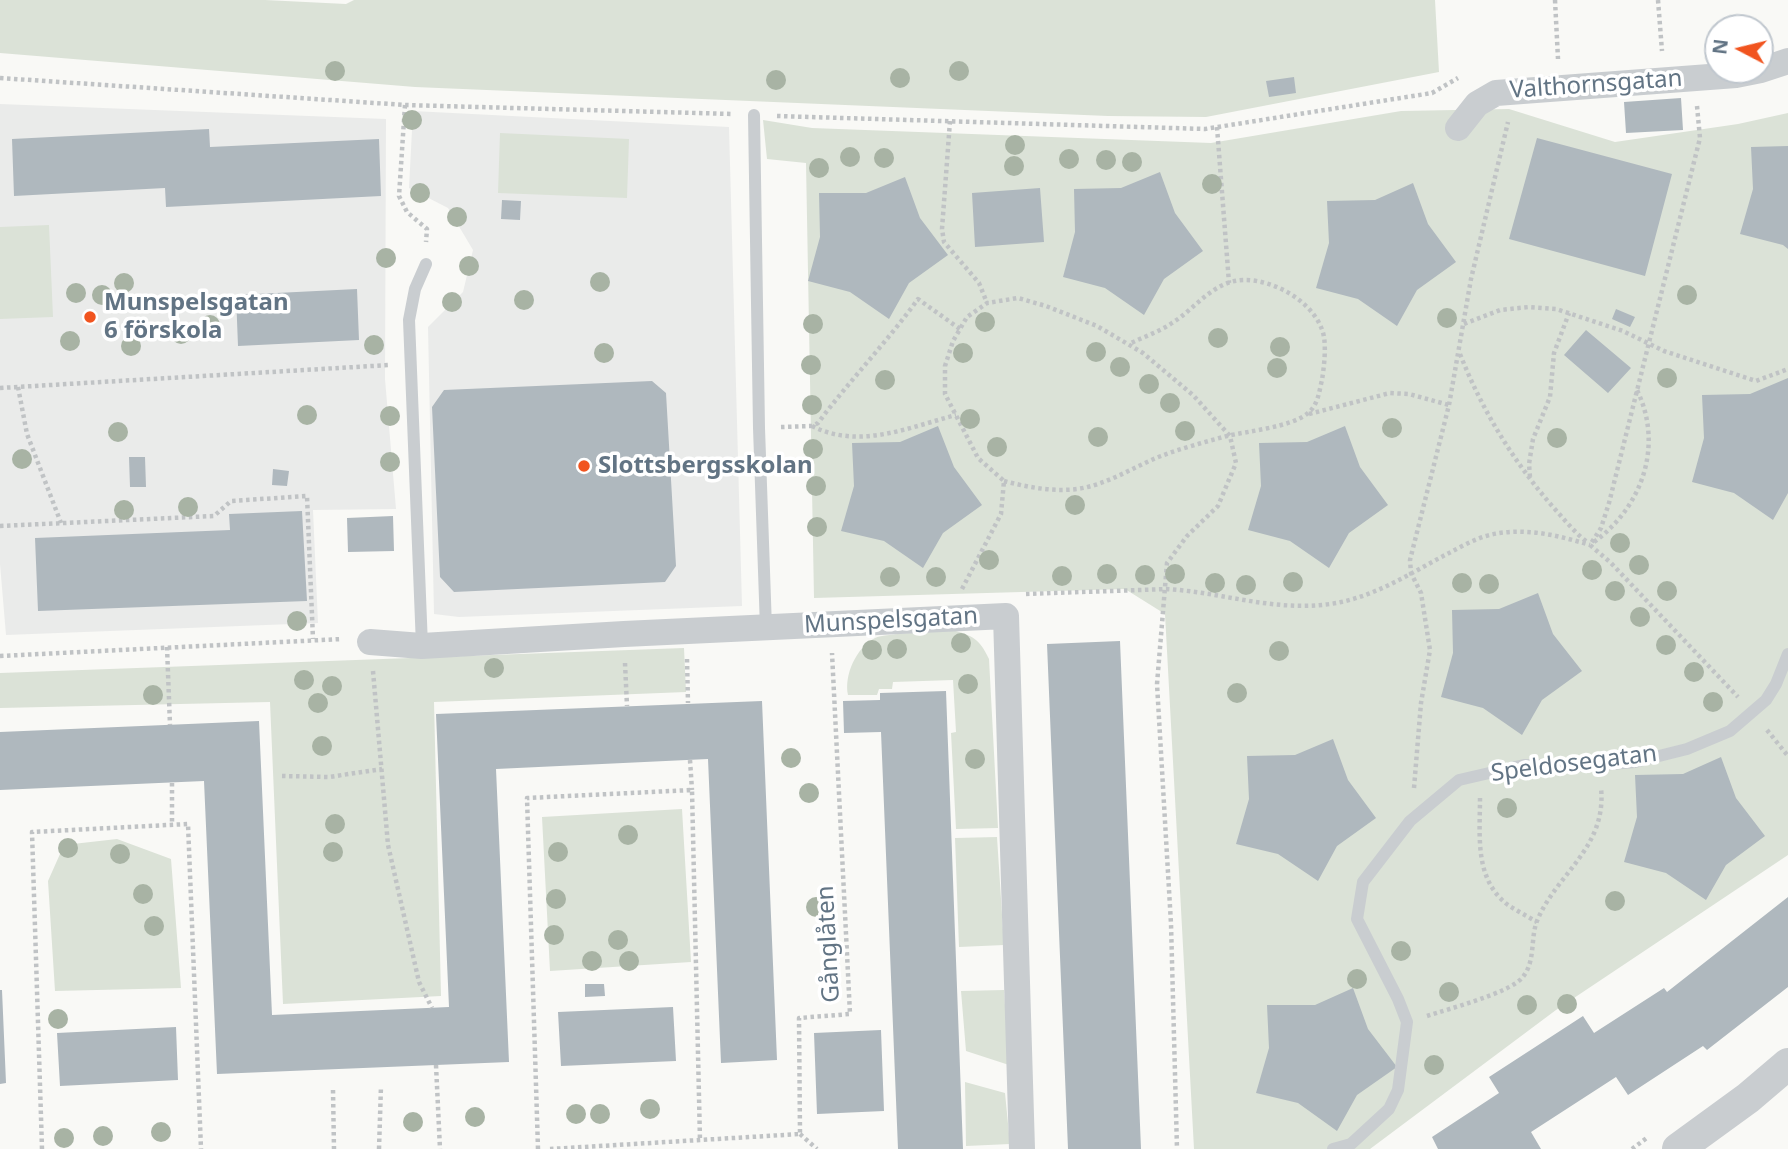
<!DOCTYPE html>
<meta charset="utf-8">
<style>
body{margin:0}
#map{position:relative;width:1788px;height:1149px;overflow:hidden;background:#f9f9f6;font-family:"Noto Sans",sans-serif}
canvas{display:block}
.north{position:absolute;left:1704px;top:14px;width:70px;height:70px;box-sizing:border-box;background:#fff;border:2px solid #c0c7ce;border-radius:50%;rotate:277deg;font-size:19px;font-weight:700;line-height:28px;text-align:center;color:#627484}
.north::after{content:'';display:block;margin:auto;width:24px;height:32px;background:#f1541f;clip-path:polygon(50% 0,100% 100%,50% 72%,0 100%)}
</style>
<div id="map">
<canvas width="1788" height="1149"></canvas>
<div class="north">N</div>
</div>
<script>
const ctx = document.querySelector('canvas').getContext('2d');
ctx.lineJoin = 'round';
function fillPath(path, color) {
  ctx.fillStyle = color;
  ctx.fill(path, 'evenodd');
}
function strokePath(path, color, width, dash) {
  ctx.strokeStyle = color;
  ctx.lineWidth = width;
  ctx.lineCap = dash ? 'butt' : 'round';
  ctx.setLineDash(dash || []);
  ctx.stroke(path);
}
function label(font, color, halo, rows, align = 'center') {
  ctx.font = font + ' "Noto Sans",sans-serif';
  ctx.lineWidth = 7;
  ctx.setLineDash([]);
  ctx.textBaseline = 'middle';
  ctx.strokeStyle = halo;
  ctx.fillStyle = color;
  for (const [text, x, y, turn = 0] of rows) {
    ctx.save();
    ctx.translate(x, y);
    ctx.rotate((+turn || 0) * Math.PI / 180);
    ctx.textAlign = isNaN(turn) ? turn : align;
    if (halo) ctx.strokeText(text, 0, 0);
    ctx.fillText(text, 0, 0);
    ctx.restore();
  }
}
fillPath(new Path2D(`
 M0,104L386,119L385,379L396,509L313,510L318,623L6,635L0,564Z
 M413,111L729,127L742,606L459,617L434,614L428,327L463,292L473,250L448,208L409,188Z`), '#eaebea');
fillPath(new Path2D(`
 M0,0H265L346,4L354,0H1435L1439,72L1206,117L1108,116L415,87L0,53Z
 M1509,109L1615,142L1738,124L1788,113V855L1556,1010L1370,1149H1194L1165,614L1125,589L814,598L806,163L767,159L763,120L812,128L1211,143L1401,111Z
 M500,133L629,139L627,198L498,193Z
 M49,225L53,317L0,319V227Z
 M952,630C973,636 979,638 989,659L998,828L956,829L951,733L956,732L953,680L893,682L892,689H879L877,695H848C844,675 856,648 875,638C886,633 937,632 952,630Z
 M684,648L686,692L434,702L441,996L283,1004L270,702L0,708V673Z
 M682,809L691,962L550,971L542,817Z
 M997,837L1004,945L959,947L955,838Z
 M117,839L171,859L181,988L55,991L48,881L64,845Z
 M1004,990L1009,1065L966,1051L961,991Z
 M965,1082L1005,1093L1010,1144L966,1146Z`), '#dbe2d7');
fillPath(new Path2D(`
 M1294,77L1296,93L1269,97L1266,81Z
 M1681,98L1683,130L1626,133L1624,102Z
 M209,129L210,147L379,139L381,196L166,207L165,188L14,196L12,139Z
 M1537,138L1672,174L1645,276L1509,239Z
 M1788,146V249L1783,245L1740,234L1753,189L1751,147Z
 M1160,172L1175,213L1203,251L1164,279L1144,315L1105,288L1063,277L1075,232L1074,189L1121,188Z
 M905,177L920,218L948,255L909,283L889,319L850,292L808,281L820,237L819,193H866Z
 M1413,183L1428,224L1456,262L1417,290L1397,326L1358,299L1316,288L1329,243L1327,201L1375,200Z
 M1040,188L1044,242L975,247L972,193Z
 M502,200L521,201L520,220L501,219Z
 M357,289L359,340L238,346L236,295Z
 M1616,309L1635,317L1630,327L1612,319Z
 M1586,330L1631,368L1608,393L1564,355Z
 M1788,378V493L1773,520L1734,493L1692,482L1704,438L1702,395L1750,394Z
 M652,381L666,393L676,566L665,582L454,592L440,577L432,407L444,390Z
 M938,426L954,467L982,505L943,533L923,568L884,541L841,531L854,486L852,443L900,442Z
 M1345,426L1360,467L1388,505L1349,533L1329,568L1290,541L1248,530L1261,486L1259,443L1307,442Z
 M129,457H145L146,487H130Z
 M273,469L289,471L287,486L272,485Z
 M302,511L307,601L38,611L35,538L230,530L229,514Z
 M393,516L394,551L348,552L347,518Z
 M1538,593L1553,634L1582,671L1542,700L1522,735L1483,708L1441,697L1453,653L1452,610L1499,609Z
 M1120,641L1141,1149H1068L1047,644Z
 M946,691L963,1149H898L881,732L844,733L843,701L880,700V693Z
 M762,701L777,1060L721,1063L708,759L496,769L509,1062L217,1074L204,781L0,790V732L259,721L272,1015L449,1007L436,714Z
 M1333,739L1348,780L1376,818L1337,846L1318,881L1278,854L1236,844L1249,799L1247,756L1295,755Z
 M1721,757L1736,798L1765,836L1726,865L1706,900L1666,873L1624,862L1637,817L1635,775L1683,774Z
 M1788,897V987L1707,1050L1703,1046L1628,1095L1616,1077L1531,1132L1541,1149H1438L1432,1137L1499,1093L1489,1077L1583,1016L1594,1033L1664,988L1667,992Z
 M585,984H604L605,996L585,997Z
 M1353,988L1368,1029L1397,1067L1357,1095L1337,1131L1298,1103L1256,1093L1269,1048L1267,1005H1315Z
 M0,990H2L6,1083L0,1084Z
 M673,1007L676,1061L561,1066L558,1012Z
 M176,1027L178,1080L60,1086L57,1033Z
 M881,1030L884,1111L817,1114L814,1033Z`), '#afb8be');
strokePath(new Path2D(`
 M1555,0L1558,59
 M1658,0L1662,51
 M0,78L405,105L733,114
 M405,105L399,196L407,212L427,229L426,242
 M1697,106L1700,138L1609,503L1601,528L1590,545L1611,563L1738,697
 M777,116L1205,129L1432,93L1458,78
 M950,121L942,229L944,242L979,283L987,303
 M1217,127L1229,283
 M1464,324L1500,310L1529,307L1556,309L1623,331L1664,351L1756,381L1788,369
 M1460,354C1482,410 1513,461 1553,507C1564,519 1574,532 1587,542
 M18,387L27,434L61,523
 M0,388L389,365
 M1309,414L1390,393L1409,394L1449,405
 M812,426C859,450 910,427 956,415
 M781,427L812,426L818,423C850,380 887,342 918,299L960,329
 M1530,477L1529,464L1533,439L1550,397L1554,353L1569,313
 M1004,481C1027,487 1052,492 1077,489C1107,485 1133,467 1161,456C1182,448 1205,442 1227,436C1248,431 1292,427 1308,413C1318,405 1319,392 1322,380C1324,367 1326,350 1324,337C1318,304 1275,279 1243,280C1213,281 1195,309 1172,323C1159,332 1143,337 1129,344
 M0,526L214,516L231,501L307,496L313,639
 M1594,542C1642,507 1664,446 1637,390
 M962,589L1001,514L1004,481L978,458L945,394V366L953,341L967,317L987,303L1018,298L1046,306L1097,326L1143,353L1193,395L1230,436L1236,463L1218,506L1187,536L1167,563L1157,684L1171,924L1177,1149
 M1026,594L1166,589C1221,592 1274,612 1330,604C1373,598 1409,574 1447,554C1459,548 1472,540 1486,536C1521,526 1557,535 1590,545
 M167,647L170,725
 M0,656L342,639
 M687,659L688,703
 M625,663L627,706
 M373,671L388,845L419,982L432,1008
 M1767,730L1788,756
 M690,760L692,790
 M282,776L329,777L382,769
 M172,783V824
 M1414,788L1421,703L1430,650L1421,593L1411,573L1410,560L1449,405L1471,279L1508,122
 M1480,798C1480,836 1474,879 1508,905C1517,911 1527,916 1537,922
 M1427,1016C1448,1009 1509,993 1522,978C1536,962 1530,939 1537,921C1556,874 1607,848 1601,788
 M436,1065L440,1149
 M333,1090L334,1149
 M800,1134L817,1149
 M42,1149L32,832L188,824L201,1149
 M379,1149L381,1086
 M538,1149L527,798L692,790L700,1141
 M550,1149L800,1134L799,1018L850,1014L832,653
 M1632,1149L1648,1137`), '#c0c3c5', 4.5, [3.5, 3.5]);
strokePath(new Path2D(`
 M754,115L759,428L766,628
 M422,646L409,320L415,289L426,264
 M1333,1149L1351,1144L1389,1109L1398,1090L1407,1022L1398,999L1357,919L1363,882L1410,821L1459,780L1524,765L1588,766L1635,762L1687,749L1730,731L1766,700L1776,684L1788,654`), '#c9cdd0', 12);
strokePath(new Path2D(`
 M1458,128L1477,104L1496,93L1736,75L1761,70L1788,61
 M370,642L422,646L624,634L1006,616L1022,1149`), '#c9cdd0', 26);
strokePath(new Path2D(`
 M1678,1149L1748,1098L1788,1064`), '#c9cdd0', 32);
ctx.fillStyle = '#a8b3a4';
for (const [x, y] of [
 [335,71],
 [959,71],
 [900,78],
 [776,80],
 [412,120],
 [1015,145],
 [850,157],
 [884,158],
 [1069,159],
 [1106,160],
 [1132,162],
 [1014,166],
 [819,168],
 [1212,184],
 [420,193],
 [457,217],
 [386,258],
 [469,266],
 [600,282],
 [124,283],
 [76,293],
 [102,295],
 [1687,295],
 [524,300],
 [452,302],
 [1447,318],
 [985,322],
 [813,324],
 [210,325],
 [181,334],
 [1218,338],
 [70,341],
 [374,345],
 [131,346],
 [1280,347],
 [1096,352],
 [604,353],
 [963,353],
 [811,365],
 [1120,367],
 [1277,368],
 [1667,378],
 [885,380],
 [1149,384],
 [1170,403],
 [812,405],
 [307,415],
 [390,416],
 [970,419],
 [1392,428],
 [1185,431],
 [118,432],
 [1098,437],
 [1557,438],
 [997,447],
 [813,449],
 [22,459],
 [390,462],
 [816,486],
 [1075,505],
 [188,507],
 [124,510],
 [817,527],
 [1620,543],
 [989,560],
 [1639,565],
 [1592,570],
 [1107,574],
 [1175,574],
 [1145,575],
 [1062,576],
 [890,577],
 [936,577],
 [1293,582],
 [1215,583],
 [1462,583],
 [1489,584],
 [1246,585],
 [1615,591],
 [1667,591],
 [1640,617],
 [297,621],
 [961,643],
 [1666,645],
 [897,649],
 [872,650],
 [1279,651],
 [494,668],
 [1694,672],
 [304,680],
 [968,684],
 [332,686],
 [1237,693],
 [153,695],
 [1713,702],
 [318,703],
 [322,746],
 [791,758],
 [975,759],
 [809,793],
 [1507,808],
 [335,824],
 [628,835],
 [68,848],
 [333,852],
 [558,852],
 [120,854],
 [143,894],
 [556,899],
 [1615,901],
 [816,907],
 [154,926],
 [554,935],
 [618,940],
 [1401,951],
 [592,961],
 [629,961],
 [1357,979],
 [1449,992],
 [1567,1004],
 [1527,1005],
 [58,1019],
 [1434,1065],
 [650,1109],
 [576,1114],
 [600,1114],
 [475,1117],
 [413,1122],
 [161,1132],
 [103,1136],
 [64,1138]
]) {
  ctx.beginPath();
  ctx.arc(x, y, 10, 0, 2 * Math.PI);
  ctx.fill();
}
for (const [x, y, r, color] of [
 [90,317,7,"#f1541f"],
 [584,466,7,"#f1541f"]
]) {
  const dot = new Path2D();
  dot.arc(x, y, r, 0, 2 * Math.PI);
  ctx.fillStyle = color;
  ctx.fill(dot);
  strokePath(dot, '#fff', 2.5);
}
label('24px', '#627484', '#fff', [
 ["Valthornsgatan",1596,85,-4],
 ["Munspelsgatan",891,621,-3],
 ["Speldosegatan",1574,764,-7],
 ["Gånglåten",829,944,-93]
]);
label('bold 24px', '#627484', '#fff', [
 ["Munspelsgatan",104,303],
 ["6 förskola",104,331],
 ["Slottsbergsskolan",598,466]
], 'left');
</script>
